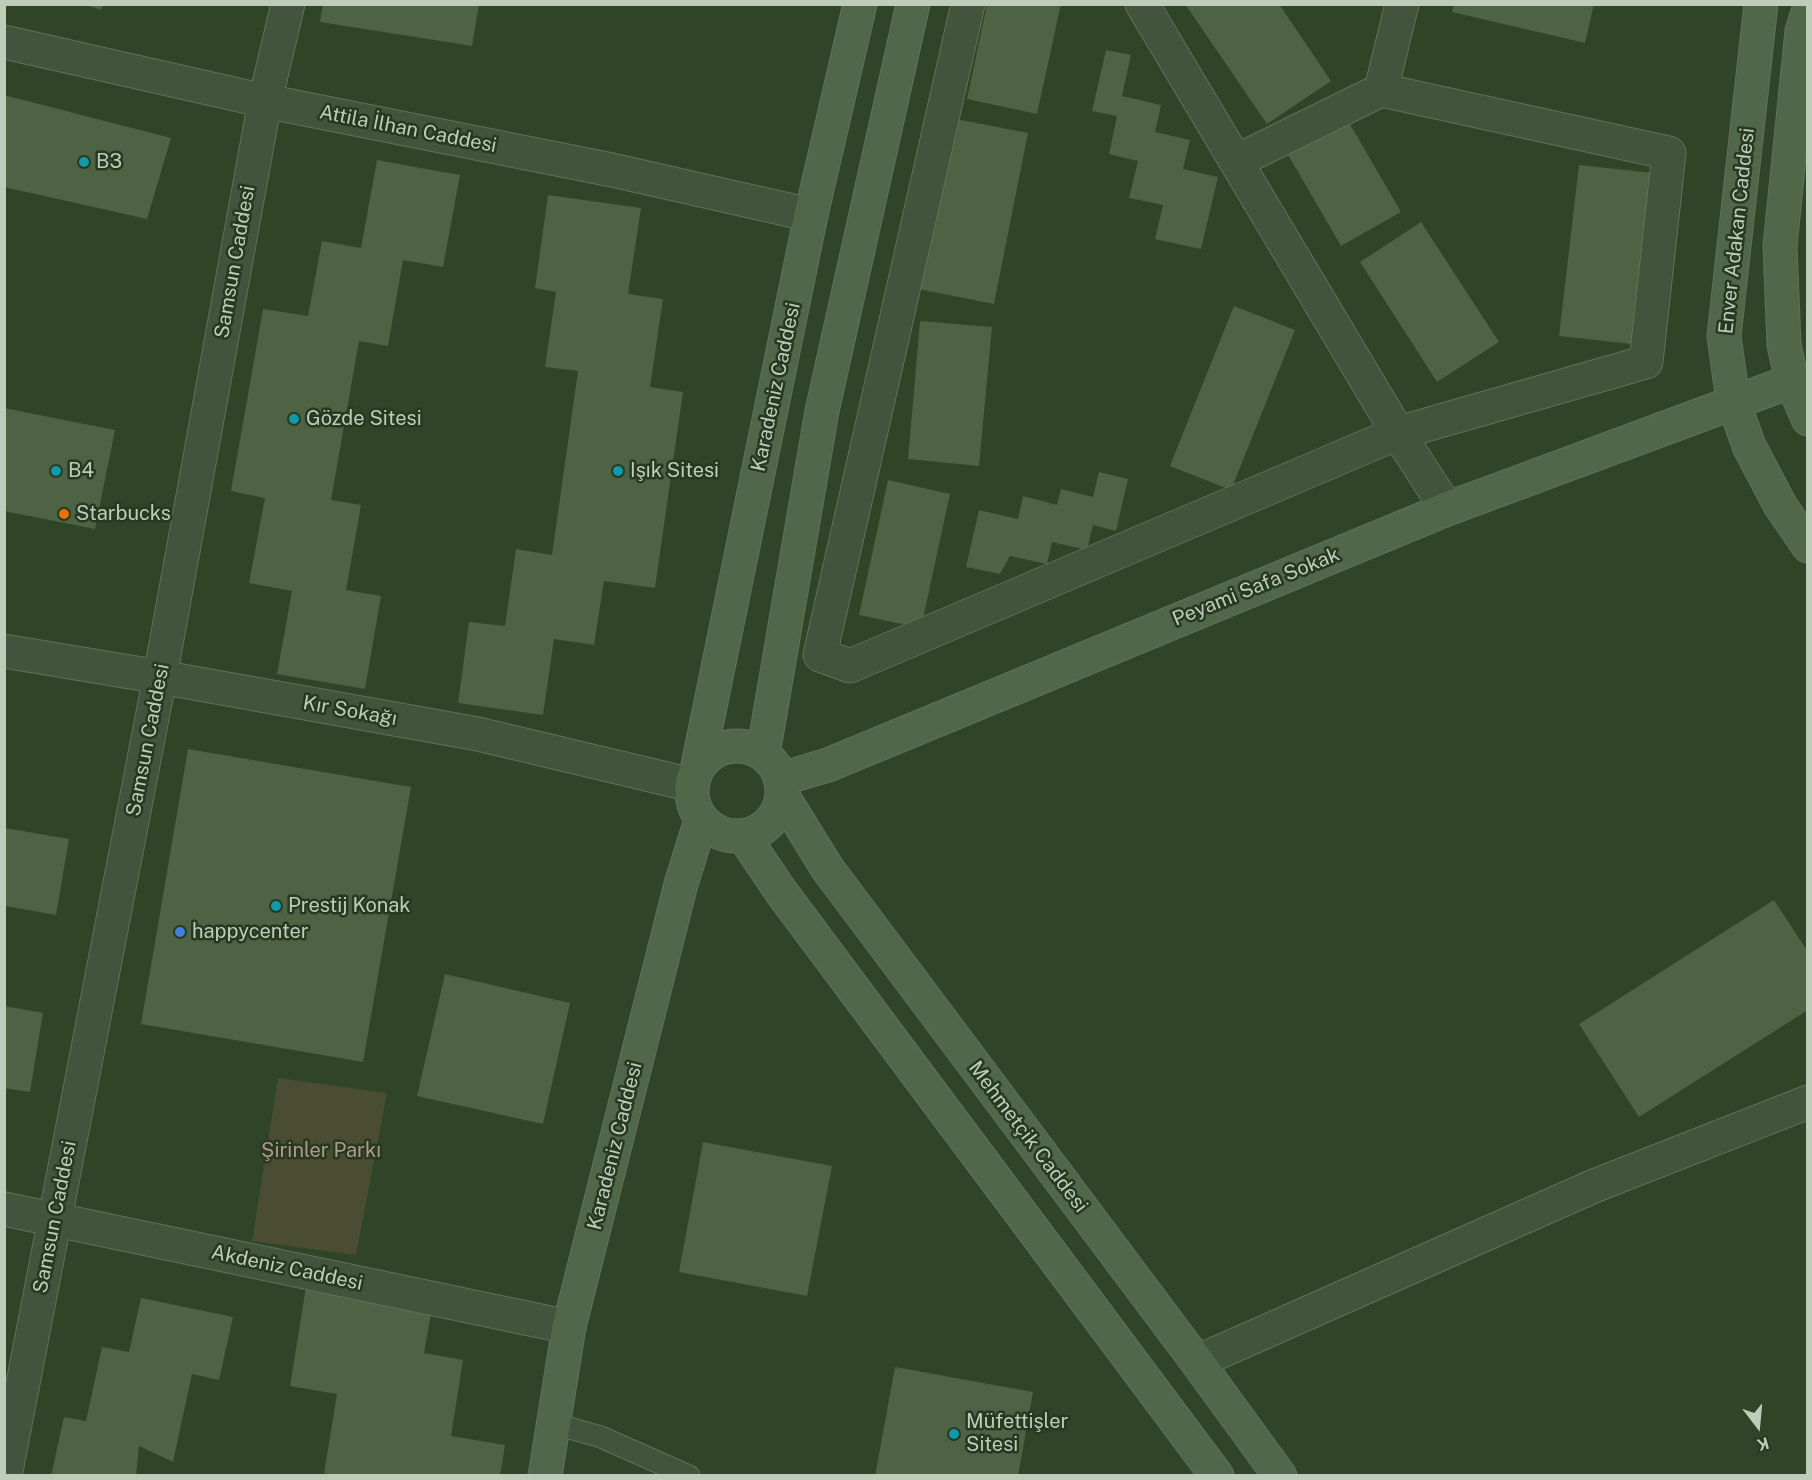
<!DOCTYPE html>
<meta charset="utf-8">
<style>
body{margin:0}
#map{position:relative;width:1812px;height:1480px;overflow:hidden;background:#304427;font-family:"Public Sans",sans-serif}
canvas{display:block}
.frame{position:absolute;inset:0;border:6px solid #becdb9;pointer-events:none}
.north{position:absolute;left:1728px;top:1396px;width:60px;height:60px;-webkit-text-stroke:4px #273920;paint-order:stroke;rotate:164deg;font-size:16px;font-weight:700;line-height:24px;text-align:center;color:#becdb9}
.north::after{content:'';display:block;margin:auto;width:21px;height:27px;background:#becdb9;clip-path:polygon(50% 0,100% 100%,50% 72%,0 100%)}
</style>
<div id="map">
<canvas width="1812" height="1480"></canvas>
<div class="frame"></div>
<div class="north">K</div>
</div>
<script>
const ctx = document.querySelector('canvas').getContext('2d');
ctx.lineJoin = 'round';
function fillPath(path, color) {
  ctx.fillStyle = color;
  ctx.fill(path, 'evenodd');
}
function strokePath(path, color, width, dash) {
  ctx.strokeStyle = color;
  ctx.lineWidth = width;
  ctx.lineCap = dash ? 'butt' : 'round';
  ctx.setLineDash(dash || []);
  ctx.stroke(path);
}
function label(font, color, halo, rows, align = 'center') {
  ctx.font = font + ' "Public Sans",sans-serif';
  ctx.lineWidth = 5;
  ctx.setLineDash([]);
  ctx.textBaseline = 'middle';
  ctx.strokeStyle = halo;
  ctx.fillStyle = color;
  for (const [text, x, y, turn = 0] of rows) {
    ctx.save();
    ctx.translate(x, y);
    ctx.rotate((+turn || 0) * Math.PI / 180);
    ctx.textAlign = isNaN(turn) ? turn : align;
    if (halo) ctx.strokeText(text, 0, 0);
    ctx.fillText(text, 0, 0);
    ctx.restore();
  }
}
fillPath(new Path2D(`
 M278,1078L387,1093L356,1255L252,1241Z`), '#4b4d33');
fillPath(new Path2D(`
 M83,4H103L101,10Z
 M323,4H479L472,46L320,22Z
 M987,4H1061L1037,114L967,99Z
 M1185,4H1279L1331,81L1267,124Z
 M1454,4H1594L1585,43L1452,12Z
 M1106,50L1131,55L1122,96L1161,105L1155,132L1190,140L1183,169L1218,177L1201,249L1155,239L1163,205L1129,198L1138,161L1109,154L1117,116L1092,111Z
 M4,95L171,138L147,219L4,187Z
 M951,118L1028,133L994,304L918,289Z
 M1347,119L1401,212L1341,246L1287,153Z
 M377,160L460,175L443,267L403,260L388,346L359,341L331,500L361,505L346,590L381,596L365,689L277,674L292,591L249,583L265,498L231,491L263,309L308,316L322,241L361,248Z
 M1579,165L1653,173L1632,344L1559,336Z
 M548,195L641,208L628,294L663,299L650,387L683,392L655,588L604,581L594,645L554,639L543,715L458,703L469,622L505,626L516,549L552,555L578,371L545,367L556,292L535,288Z
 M1421,222L1499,342L1437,382L1360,262Z
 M1234,306L1295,330L1231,490L1170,466Z
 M920,321L992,327L979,466L908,459Z
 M4,408L115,430L95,529L4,511Z
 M1099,472L1128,479L1116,531L1093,525L1087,550L1052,542L1047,564L1010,556L1000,574L966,567L979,510L1018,519L1023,496L1057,505L1061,489L1093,497Z
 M888,480L950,494L921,628L859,615Z
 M188,749L411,787L363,1062L141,1024Z
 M5,828L69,839L56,915L5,906Z
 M1774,900L1808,952V1010L1639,1117L1579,1024Z
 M445,974L570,1003L543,1124L417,1096Z
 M4,1006L43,1013L30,1092L4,1088Z
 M703,1142L832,1166L807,1296L679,1272Z
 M307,1281L433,1302L424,1353L463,1360L451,1436L505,1445L500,1476H340L324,1473L337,1394L290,1386Z
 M141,1298L233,1317L219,1380L192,1374L173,1462L139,1446L136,1476H51L64,1417L86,1421L102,1347L129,1352Z
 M895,1367L1033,1392L1018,1476H875Z`), '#4d6343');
const lane = new Path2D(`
 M555,1424L601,1437L689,1476`);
const street = new Path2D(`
 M968,4L820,655L850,666L1398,433L1646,362L1669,153L1381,90L1402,4
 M1142,4L1398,433L1447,509
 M4,42L265,101L612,170L811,215
 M1237,161L1381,90
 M4,651L160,677L478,734L692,785
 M4,1209L569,1327
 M1197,1362L1594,1186L1808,1102
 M5,1476L160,677L265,101L288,4`);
const secondary = new Path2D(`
 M1761,4L1724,336L1733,401L1749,446L1780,505L1808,546
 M1808,12L1802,31L1780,246L1784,345L1792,381L1808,419
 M692 791a45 45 0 1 1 90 0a45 45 0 1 1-90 0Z
 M763,754L822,411L913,4
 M697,770L811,215L860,4
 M781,779L828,765L1447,509L1792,381
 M782,795L827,868L1197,1362L1280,1476
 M744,837L782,893L1217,1476
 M545,1476L569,1327L681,884L701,820`);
strokePath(lane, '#60715a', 23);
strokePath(street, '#60715a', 35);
strokePath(secondary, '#60715a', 35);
strokePath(lane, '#42543c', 21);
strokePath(street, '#42543c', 33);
strokePath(secondary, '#51674a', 33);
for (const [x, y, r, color] of [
 [84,162,6,"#0f9aa8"],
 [294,419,6,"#0f9aa8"],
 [56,471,6,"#0f9aa8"],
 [618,471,6,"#0f9aa8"],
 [64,514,6,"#e8710a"],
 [276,906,6,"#0f9aa8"],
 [180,932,6,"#3f7fe0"],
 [954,1434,6,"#0f9aa8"]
]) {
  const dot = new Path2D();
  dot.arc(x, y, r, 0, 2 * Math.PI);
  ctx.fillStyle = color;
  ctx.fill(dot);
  strokePath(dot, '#273920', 2);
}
label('20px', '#becdb9', '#273920', [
 ["Attila İlhan Caddesi",408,129,11],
 ["Enver Adakan Caddesi",1737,231,-84],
 ["Samsun Caddesi",235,262,-80],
 ["Karadeniz Caddesi",776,387,-78],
 ["Peyami Safa Sokak",1256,587,-22],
 ["Kır Sokağı",350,711,10],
 ["Samsun Caddesi",148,740,-79],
 ["Mehmetçik Caddesi",1028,1137,53],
 ["Karadeniz Caddesi",615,1146,-76],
 ["Samsun Caddesi",55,1217,-79],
 ["Akdeniz Caddesi",287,1268,12]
]);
label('20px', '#becdb9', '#273920', [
 ["B3",96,162],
 ["Gözde Sitesi",306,419],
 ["B4",68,471],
 ["Işık Sitesi",630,471],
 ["Starbucks",76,514],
 ["Prestij Konak",288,906],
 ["happycenter",192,932],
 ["Müfettişler",966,1422],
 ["Sitesi",966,1445]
], 'left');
label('20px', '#b19a8d', '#273920', [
 ["Şirinler Parkı",321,1151]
]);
</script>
